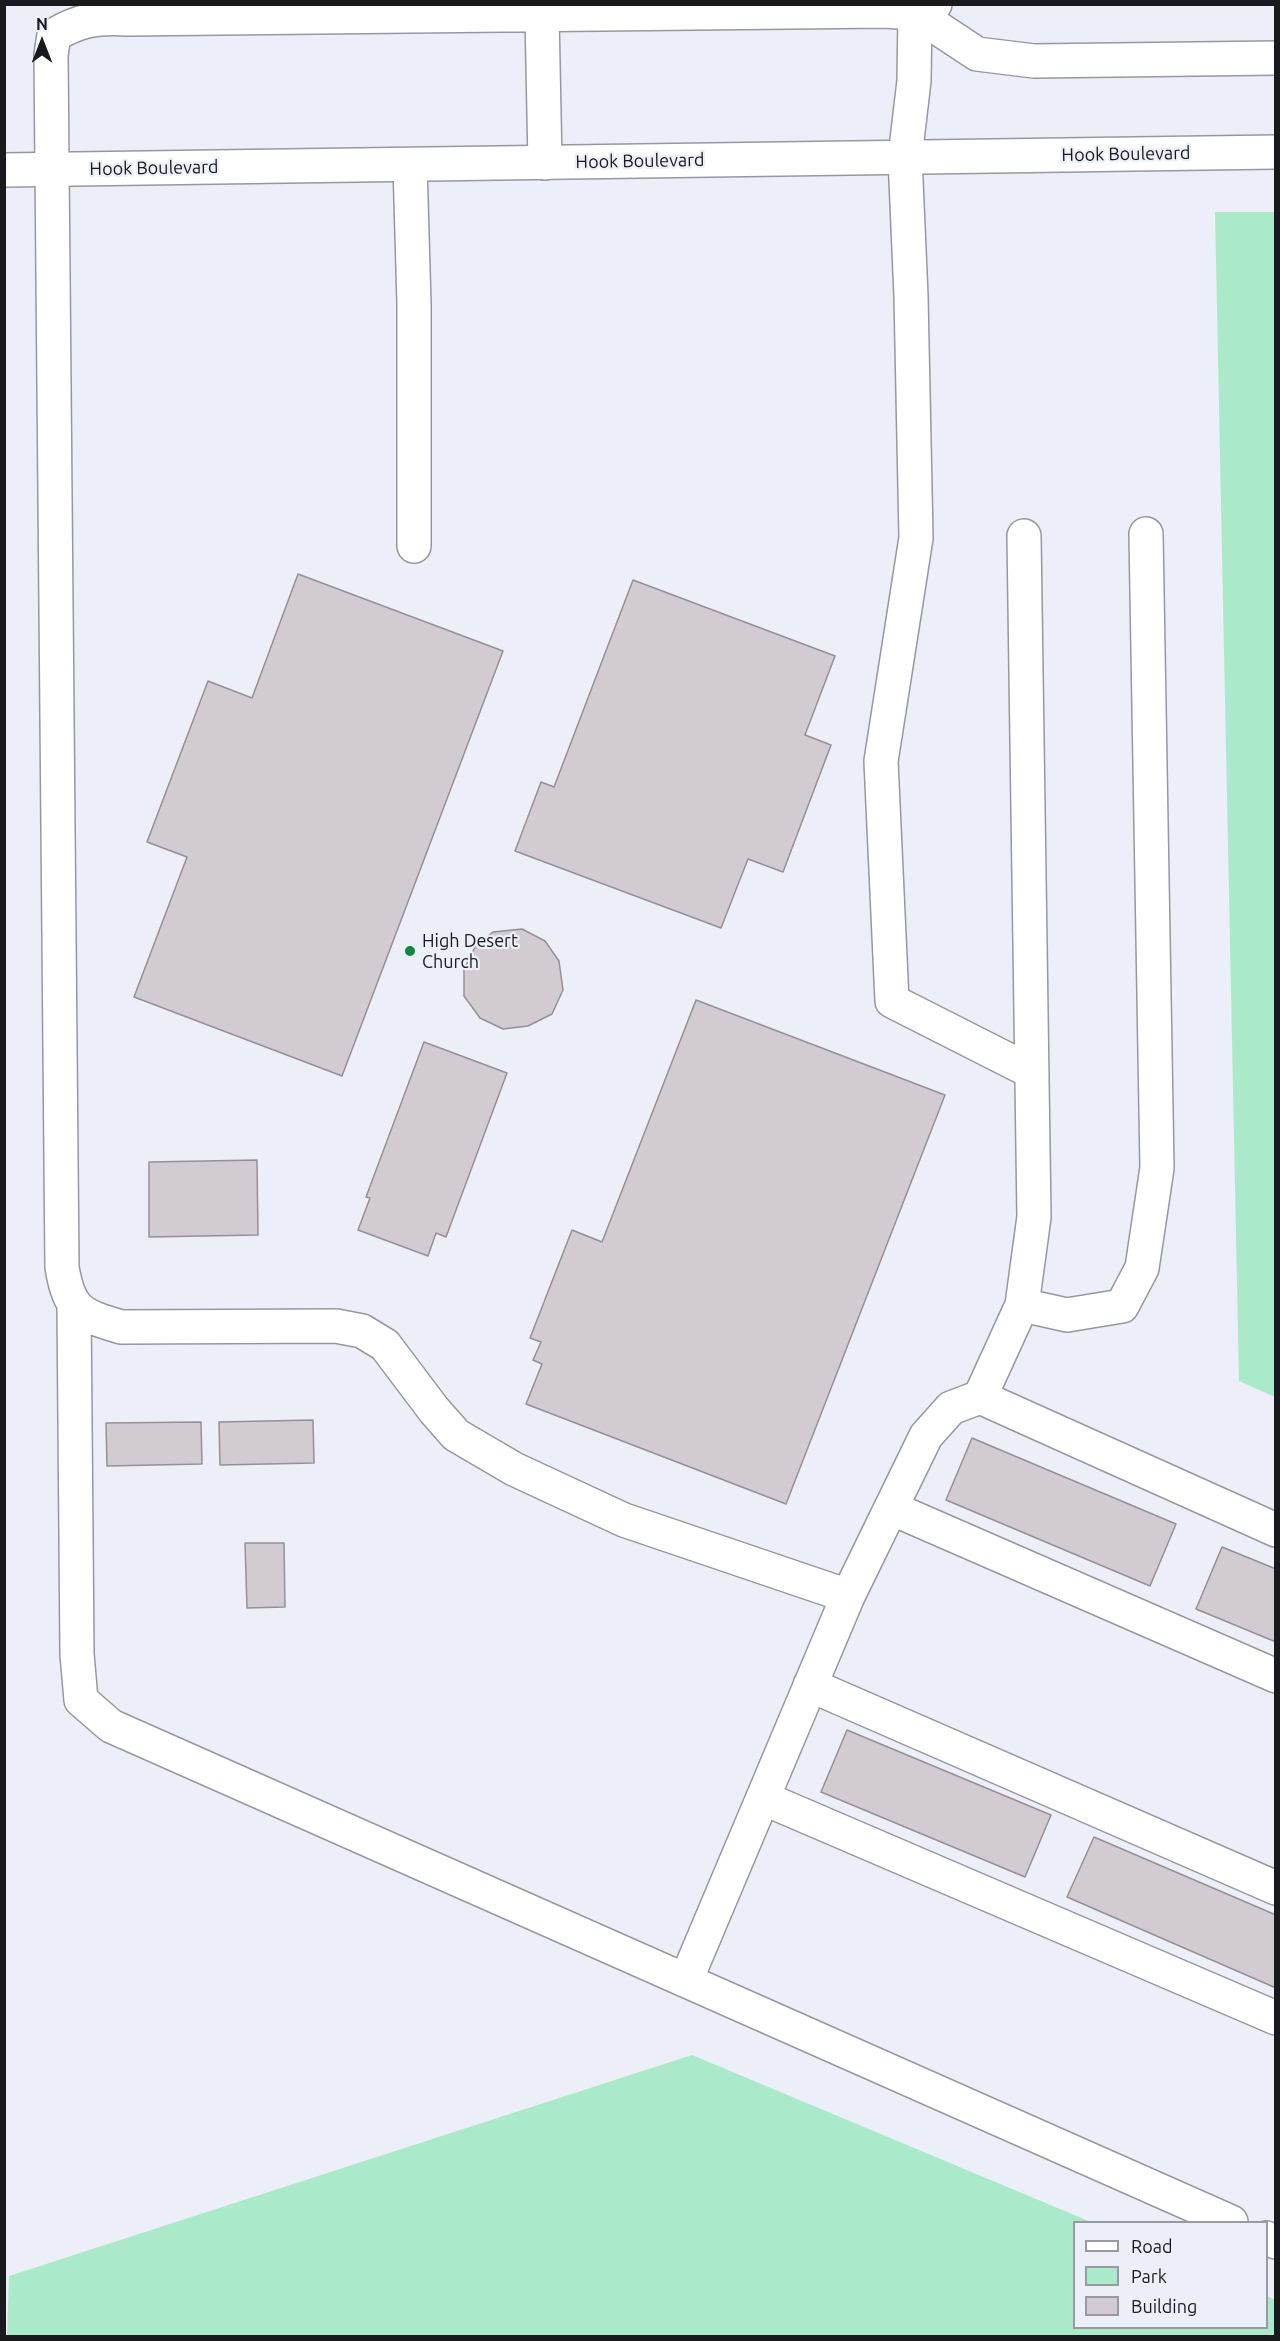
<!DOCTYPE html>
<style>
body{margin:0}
#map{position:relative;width:1280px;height:2341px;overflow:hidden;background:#eceff8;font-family:Ubuntu,sans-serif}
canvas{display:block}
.frame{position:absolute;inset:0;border:6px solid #191a1d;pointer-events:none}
.legend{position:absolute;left:1073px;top:2221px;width:195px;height:108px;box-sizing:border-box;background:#eceff8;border:2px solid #989aa0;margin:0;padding:8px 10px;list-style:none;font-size:18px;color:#191a1d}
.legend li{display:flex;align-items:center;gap:12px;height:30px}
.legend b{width:30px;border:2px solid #989aa0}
.north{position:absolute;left:12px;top:12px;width:60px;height:60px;-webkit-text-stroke:4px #eceff8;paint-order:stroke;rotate:0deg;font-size:16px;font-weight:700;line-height:24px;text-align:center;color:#191a1d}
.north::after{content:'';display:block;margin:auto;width:21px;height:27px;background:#191a1d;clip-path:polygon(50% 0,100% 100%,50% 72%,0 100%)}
</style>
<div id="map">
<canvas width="1280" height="2341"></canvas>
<div class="frame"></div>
<ul class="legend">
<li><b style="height:8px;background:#fff"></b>Road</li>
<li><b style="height:16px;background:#aaeaca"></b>Park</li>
<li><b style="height:16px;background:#d2cbd2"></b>Building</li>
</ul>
<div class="north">N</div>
</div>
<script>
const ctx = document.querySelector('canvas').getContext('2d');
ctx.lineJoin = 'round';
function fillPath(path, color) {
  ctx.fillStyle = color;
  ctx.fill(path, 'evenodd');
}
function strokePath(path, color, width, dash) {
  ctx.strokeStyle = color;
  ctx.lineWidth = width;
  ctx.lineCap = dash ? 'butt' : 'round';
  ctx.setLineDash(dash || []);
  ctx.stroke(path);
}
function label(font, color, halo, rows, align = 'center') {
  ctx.font = font + ' Ubuntu,sans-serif';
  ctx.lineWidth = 4.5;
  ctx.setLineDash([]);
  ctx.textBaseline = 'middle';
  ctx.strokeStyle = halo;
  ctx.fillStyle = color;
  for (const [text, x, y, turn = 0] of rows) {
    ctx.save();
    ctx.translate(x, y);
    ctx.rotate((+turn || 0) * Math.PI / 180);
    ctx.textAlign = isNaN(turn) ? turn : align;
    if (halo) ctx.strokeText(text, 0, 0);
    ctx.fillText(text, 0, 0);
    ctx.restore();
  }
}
fillPath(new Path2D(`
 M1215,212H1275V1397L1239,1381Z
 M692,2055L1091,2222H1074V2328H1266L1267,2296L1275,2300V2336H7L9,2276Z`), '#aaeaca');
const building = new Path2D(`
 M298,574L503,651L342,1076L134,997L187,857L147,842L208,681L252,698Z
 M633,580L835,656L805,735L831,745L783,872L748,859L721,928L515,851L541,782L554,787Z
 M522,929L545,941L559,961L563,990L552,1014L528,1026L503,1029L480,1018L464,996V969L475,947L493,932Z
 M696,1000L945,1095L786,1504L526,1404L542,1364L533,1360L541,1342L530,1338L572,1230L602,1242Z
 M424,1042L507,1073L446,1237L436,1233L428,1256L358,1230L370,1198L366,1197Z
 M257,1160L258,1235L149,1237V1162Z
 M313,1420L314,1463L220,1465L219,1422Z
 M201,1422L202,1464L107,1466L106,1423Z
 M972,1438L1176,1524L1150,1586L946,1500Z
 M245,1543H284L285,1607L247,1608Z
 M1222,1547L1276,1569V1642L1196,1609Z
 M847,1730L1051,1815L1025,1877L821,1792Z
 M1094,1837L1276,1915V1988L1067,1897Z`);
fillPath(building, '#d2cbd2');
strokePath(building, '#969096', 1.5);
const minor = new Path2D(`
 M915,13L914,81L905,157L911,296L916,538L881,761L892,1001L1032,1072
 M915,13L977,54L1034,61L1276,58
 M542,15L545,163
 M410,165L414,304V546
 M1146,534L1157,1168L1142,1268L1122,1306L1067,1315L1022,1305L980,1397L1276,1530
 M74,1305L77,1654L81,1700L111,1726L1231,2222
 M1022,1305L1034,1217L1024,536
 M891,1508L1276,1676
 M848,1596L624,1520L514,1469L456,1435L434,1410L385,1345L362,1331L336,1326L121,1327C81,1315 69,1311 62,1267L51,55L54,35C80,20 97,17 127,19L884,11L915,13L935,4
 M810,1685L1276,1888
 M763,1798L1276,2018
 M686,1980L848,1596L926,1436L951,1408L980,1397
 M1266,2238L1276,2242`);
const major = new Path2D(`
 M4,170L1276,152`);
strokePath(minor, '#9698a0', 36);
strokePath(major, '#9698a0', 36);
strokePath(minor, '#fff', 33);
strokePath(major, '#fff', 33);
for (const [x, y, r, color] of [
 [410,951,6,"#0f8741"]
]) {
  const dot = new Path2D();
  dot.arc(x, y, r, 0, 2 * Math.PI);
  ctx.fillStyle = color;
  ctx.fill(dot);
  strokePath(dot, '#eceff8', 2);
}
label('18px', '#191a1d', '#eceff8', [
 ["Hook Boulevard",1126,154,-1],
 ["Hook Boulevard",640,161,-1],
 ["Hook Boulevard",154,168,-1]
]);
label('18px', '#191a1d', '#eceff8', [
 ["High Desert",422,941],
 ["Church",422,962]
], 'left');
</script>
